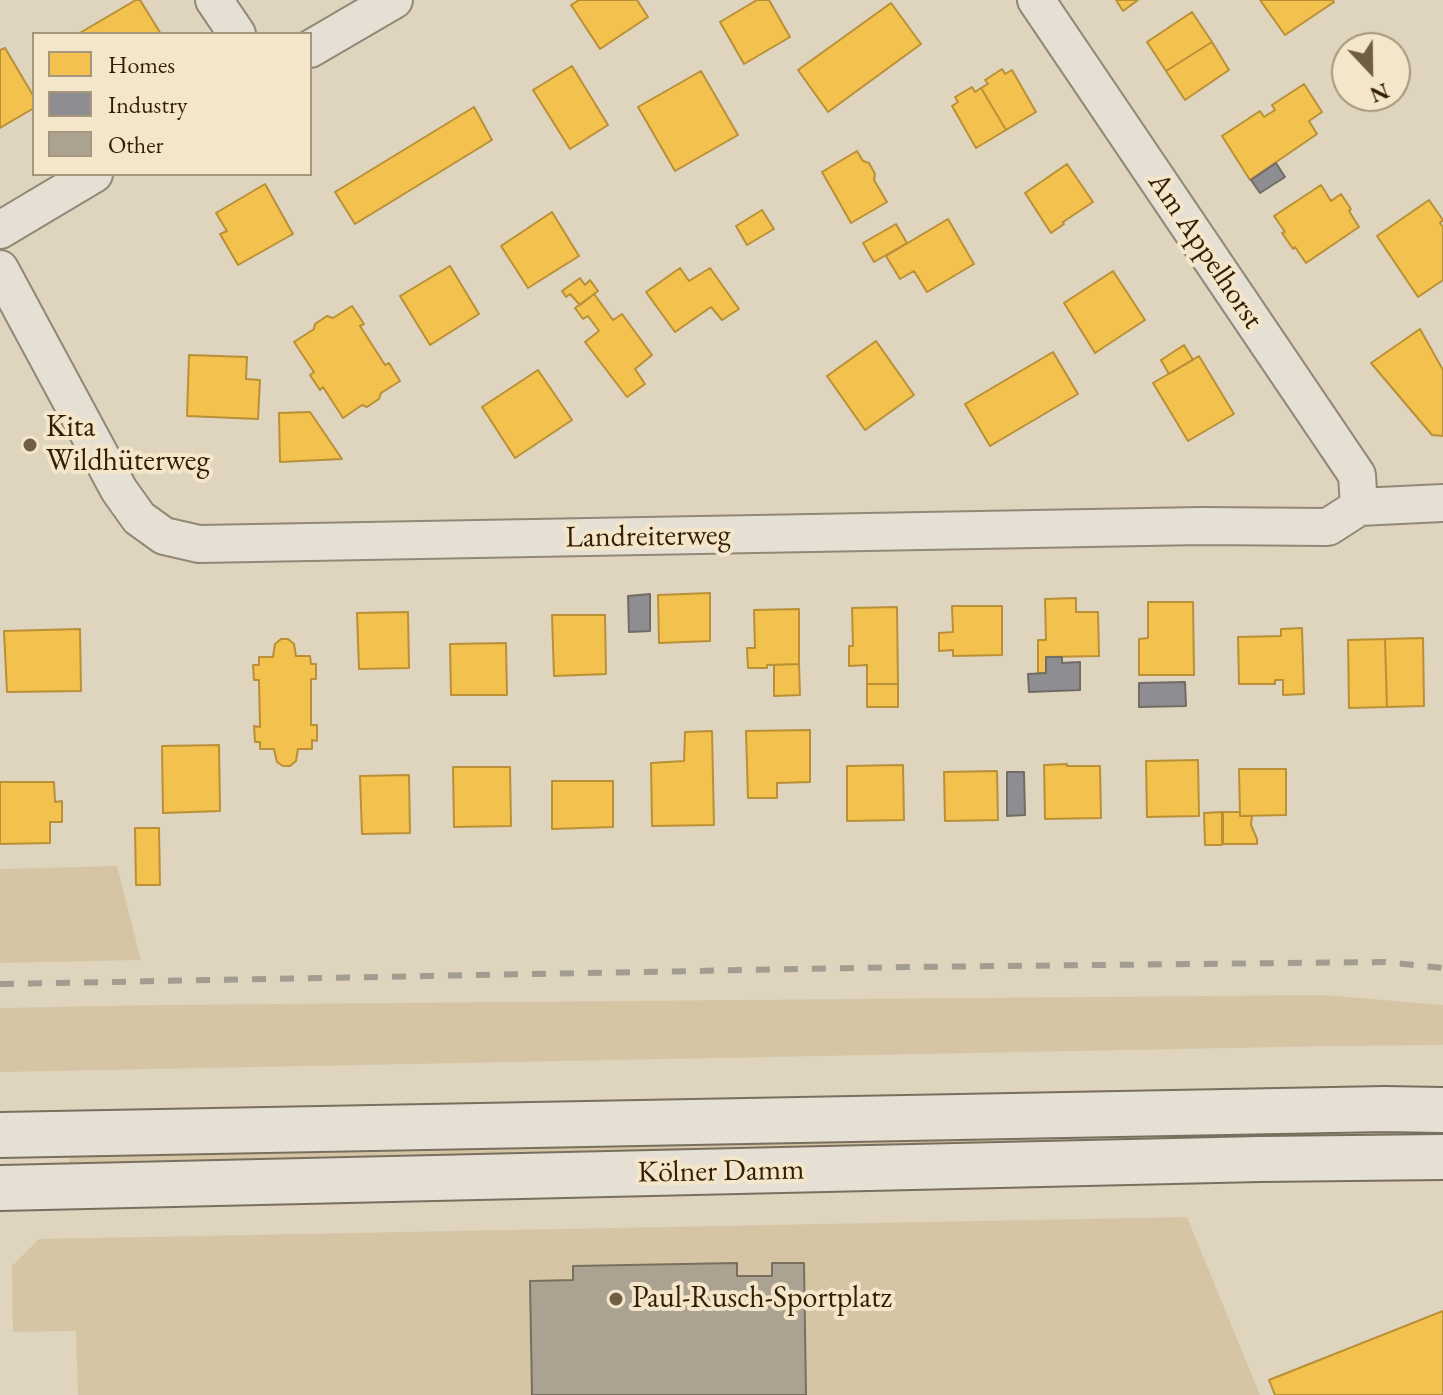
<!DOCTYPE html>
<meta charset="utf-8">
<style>
body{margin:0}
#map{position:relative;width:1443px;height:1395px;overflow:hidden;background:#dfd4bd;font-family:"EB Garamond",serif}
canvas{display:block}
.legend{position:absolute;left:32px;top:32px;width:280px;height:144px;box-sizing:border-box;background:#f3e6cb;border:2px solid #a6967b;margin:0;padding:10px 14px;list-style:none;font-size:24px;color:#331e02}
.legend li{display:flex;align-items:center;gap:16px;height:40px}
.legend b{width:40px;border:2px solid #a6967b}
.north{position:absolute;left:1331px;top:32px;width:80px;height:80px;box-sizing:border-box;background:#f3e6cb;border:2px solid #a6967b;border-radius:50%;rotate:158deg;font-size:22px;font-weight:700;line-height:32px;text-align:center;color:#331e02}
.north::after{content:'';display:block;margin:auto;width:28px;height:36px;background:#6f5e43;clip-path:polygon(50% 0,100% 100%,50% 72%,0 100%)}
</style>
<div id="map">
<canvas width="1443" height="1395"></canvas>
<ul class="legend">
<li><b style="height:22px;background:#f2c14e"></b>Homes</li>
<li><b style="height:22px;background:#8d8d92"></b>Industry</li>
<li><b style="height:22px;background:#aca292"></b>Other</li>
</ul>
<div class="north">N</div>
</div>
<script>
const ctx = document.querySelector('canvas').getContext('2d');
ctx.lineJoin = 'round';
function fillPath(path, color) {
  ctx.fillStyle = color;
  ctx.fill(path, 'evenodd');
}
function strokePath(path, color, width, dash) {
  ctx.strokeStyle = color;
  ctx.lineWidth = width;
  ctx.lineCap = dash ? 'butt' : 'round';
  ctx.setLineDash(dash || []);
  ctx.stroke(path);
}
function label(font, color, halo, rows, align = 'center') {
  ctx.font = font + ' "EB Garamond",serif';
  ctx.lineWidth = 8;
  ctx.setLineDash([]);
  ctx.textBaseline = 'middle';
  ctx.strokeStyle = halo;
  ctx.fillStyle = color;
  for (const [text, x, y, turn = 0] of rows) {
    ctx.save();
    ctx.translate(x, y);
    ctx.rotate((+turn || 0) * Math.PI / 180);
    ctx.textAlign = isNaN(turn) ? turn : align;
    if (halo) ctx.strokeText(text, 0, 0);
    ctx.fillText(text, 0, 0);
    ctx.restore();
  }
}
fillPath(new Path2D(`
 M117,866L141,960L0,963V869Z
 M1324,995L1443,1005V1045L1332,1046L0,1072V1008L162,1005Z
 M1443,1122V1144L69,1170V1145Z
 M1187,1217L1260,1395H78L76,1331L13,1332L12,1266L39,1239Z`), '#d5c5a5');
const homes = new Path2D(`
 M136,0H140L161,34H78Z
 M579,0H637L648,17L600,49L571,5Z
 M757,0H769L790,37L744,64L720,22Z
 M1116,0H1138L1123,11Z
 M1260,0H1333L1334,2L1285,35Z
 M891,3L921,44L828,112L798,70Z
 M1192,12L1212,42L1166,71L1147,42Z
 M1212,42L1229,70L1185,100L1166,71Z
 M5,48L34,97V108L0,128V50Z
 M572,66L608,125L570,149L533,90Z
 M1002,69L1005,74L1012,70L1036,112L1006,130L981,88L988,84L985,80Z
 M701,71L738,135L675,171L638,107Z
 M1304,84L1322,112L1309,121L1317,134L1250,180L1222,136L1260,111L1264,117L1275,110L1272,105Z
 M972,87L975,92L981,88L1006,130L976,148L952,106L958,102L955,97Z
 M474,107L492,140L355,224L335,192Z
 M857,151L863,161L869,163L875,174L874,180L887,202L851,223L822,172Z
 M1067,164L1093,202L1063,222L1064,224L1051,233L1025,193Z
 M265,184L293,234L238,265L220,234L227,231L216,213Z
 M1321,185L1331,201L1341,194L1351,209L1349,211L1359,227L1306,263L1295,247L1293,249L1282,233L1285,232L1274,216Z
 M1429,200L1443,220L1440,223L1443,227V280L1418,297L1377,236Z
 M762,210L774,229L747,245L736,226Z
 M552,212L579,256L528,288L501,246Z
 M948,219L974,264L927,292L914,271L900,279L886,256Z
 M896,224L907,243L874,262L863,243Z
 M450,266L479,314L430,345L400,296Z
 M680,268L689,281L710,268L739,309L722,320L711,307L675,332L646,292Z
 M1113,271L1145,320L1095,353L1064,303Z
 M580,278L585,285L590,280L598,291L580,305L570,294L566,297L562,291Z
 M594,294L613,320L622,314L652,355L635,369L645,384L627,397L585,342L599,331L588,316L583,319L575,308Z
 M352,306L364,324L360,326L385,365L389,363L400,381L381,393L379,399L367,407L362,405L343,418L323,387L320,390L310,375L314,372L294,342L314,329L315,324L327,316L333,318Z
 M1420,329L1443,370V436L1432,435L1371,363Z
 M876,341L914,395L865,430L827,376Z
 M1184,345L1193,360L1169,374L1161,360Z
 M1053,352L1078,394L990,446L965,404Z
 M189,355L247,357L246,379L260,380L258,419L187,416Z
 M1199,356L1234,414L1188,441L1153,383Z
 M538,370L572,420L515,458L482,407Z
 M310,412L342,459L280,462L279,413Z
 M710,593V641L659,643L658,595Z
 M1076,598V612H1098L1099,656L1046,657V673H1038V640H1046L1045,599Z
 M1148,602H1193L1194,675H1139V639L1148,638Z
 M952,606H1002V655L953,656V650L939,651V633L953,632Z
 M897,607L898,684H867V665L849,666V646H853L852,608Z
 M799,609V664L767,665V668H748L747,648H755L754,610Z
 M408,612L409,668L359,669L357,613Z
 M552,615H605L606,674L554,676Z
 M1302,628L1304,694L1283,695V680H1275V684H1239L1238,637L1281,636V629Z
 M80,629L81,691L7,692L4,631Z
 M1423,638L1424,706L1387,707L1385,639Z
 M281,639H288L294,644L296,656H310L311,664H316V679H311V725H317V741L312,740V749H298L296,761L290,766H283L277,762L274,749H260V742H255L254,726L260,727L259,680H254L253,665H259V657H273L275,644Z
 M1385,639L1387,707L1349,708L1348,640Z
 M506,643L507,695H451L450,644Z
 M799,664L800,695L774,696V665Z
 M867,684H898V707H867Z
 M810,730V782L777,783V798H748L746,731Z
 M712,731L714,825L652,826L651,763L684,761L685,732Z
 M219,745L220,811L163,813L162,746Z
 M1198,760L1199,816L1147,817L1146,761Z
 M1067,764V766H1100L1101,818L1045,819L1044,765Z
 M903,765L904,820L847,821V766Z
 M453,767H510L511,826L454,827Z
 M1239,769H1286V815L1240,816Z
 M997,771L998,820L945,821L944,772Z
 M409,775L410,833L362,834L360,776Z
 M552,781H613V827L552,829Z
 M0,782H54L55,802L62,801V822H50V843L0,844Z
 M1222,812V845H1205L1204,813Z
 M1223,812H1240V816H1252L1251,825L1257,839V844H1223Z
 M135,828H159L160,885H136Z
 M1443,1311V1395H1275L1269,1380Z`);
fillPath(homes, '#f2c14e');
strokePath(homes, '#b99037', 2);
const industry = new Path2D(`
 M1276,163L1285,177L1260,193L1251,180Z
 M650,594V631L629,632L628,596Z
 M1046,657H1062V663L1080,662V690L1029,692L1028,674L1046,673Z
 M1185,682L1186,706L1139,707V683Z
 M1007,772H1024L1025,815L1007,816Z`);
fillPath(industry, '#8d8d92');
strokePath(industry, '#726c67', 2);
const building = new Path2D(`
 M737,1263V1276H772V1263H804L806,1395H532L530,1281L573,1280V1266Z`);
fillPath(building, '#aca292');
strokePath(building, '#786f5f', 2);
const street = new Path2D(`
 M214,0L237,34
 M1036,0L1357,475L1359,507
 M310,49L394,0
 M0,230L94,174
 M0,269L119,490L139,518L164,536L199,544L1201,526L1328,527L1359,507L1443,503`);
const secondary = new Path2D(`
 M0,1135L1385,1109L1443,1110
 M0,1188L1260,1159L1443,1157`);
strokePath(street, '#918877', 40);
strokePath(secondary, '#786f5f', 48);
strokePath(street, '#e5dfd4', 36);
strokePath(secondary, '#e5dfd4', 44);
strokePath(new Path2D(`
 M0,984L907,967L1385,962L1443,968`), '#a39c91', 6, [14, 14]);
for (const [x, y, r, color] of [
 [30,445,8,"#6f5e43"],
 [616,1299,8,"#6f5e43"]
]) {
  const dot = new Path2D();
  dot.arc(x, y, r, 0, 2 * Math.PI);
  ctx.fillStyle = color;
  ctx.fill(dot);
  strokePath(dot, '#f3e6cb', 3);
}
label('30px', '#331e02', '#f3e6cb', [
 ["Am Appelhorst",1205,251,56],
 ["Landreiterweg",648,537,-1],
 ["Kölner Damm",721,1172,-1]
]);
label('30px', '#331e02', '#f3e6cb', [
 ["Kita",46,428],
 ["Wildhüterweg",46,462],
 ["Paul-Rusch-Sportplatz",632,1299]
], 'left');
</script>
